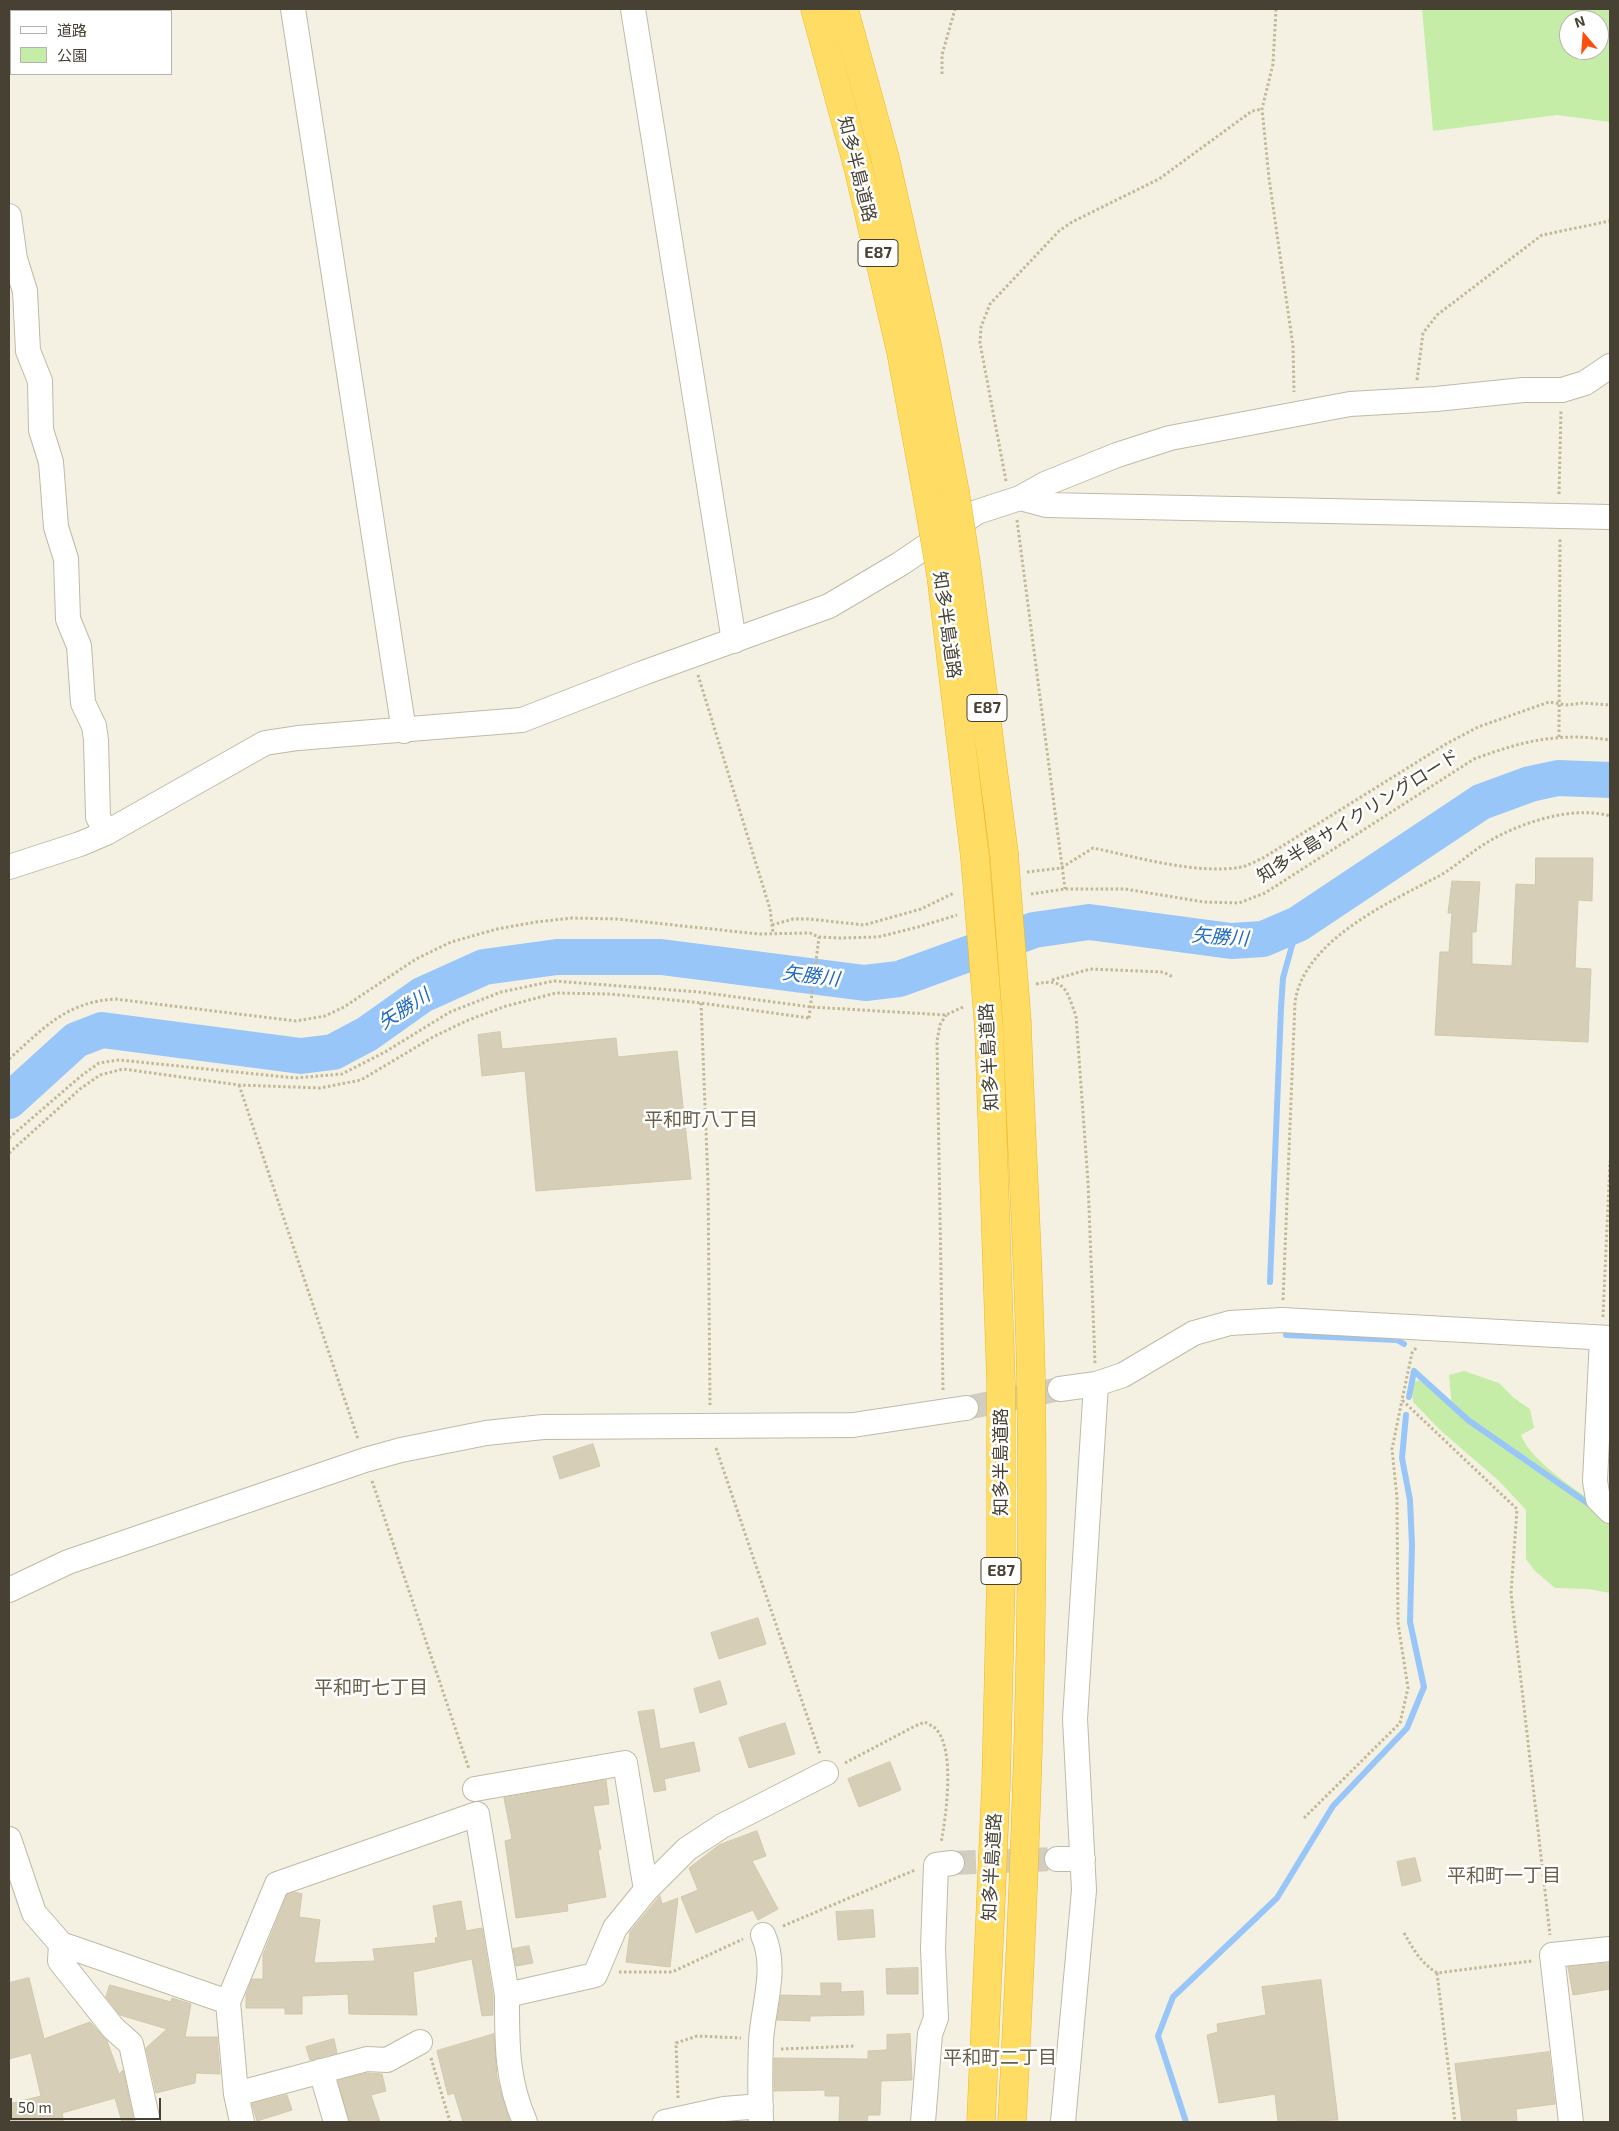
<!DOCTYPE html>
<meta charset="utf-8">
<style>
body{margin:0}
#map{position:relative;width:1619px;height:2131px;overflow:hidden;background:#f4f1e3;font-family:"Exo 2","Noto Sans JP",sans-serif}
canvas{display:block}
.frame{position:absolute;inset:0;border:10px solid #464133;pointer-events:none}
.legend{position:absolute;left:10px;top:10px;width:162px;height:65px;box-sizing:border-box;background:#fff;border:1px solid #b5b3ad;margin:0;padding:6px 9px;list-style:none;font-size:15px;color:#464133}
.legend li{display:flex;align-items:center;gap:10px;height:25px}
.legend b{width:25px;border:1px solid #b5b3ad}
.north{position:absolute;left:1559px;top:10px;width:50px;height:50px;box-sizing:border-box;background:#fff;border:1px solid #b5b3ad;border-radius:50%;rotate:342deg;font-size:14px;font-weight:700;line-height:20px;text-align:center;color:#464133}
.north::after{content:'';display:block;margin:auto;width:18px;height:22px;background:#ff4d0f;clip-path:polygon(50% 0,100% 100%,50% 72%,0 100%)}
.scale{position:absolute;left:10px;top:2098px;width:151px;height:22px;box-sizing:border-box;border:2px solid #464133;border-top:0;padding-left:6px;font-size:15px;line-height:18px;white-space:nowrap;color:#464133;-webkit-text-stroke:4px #fff;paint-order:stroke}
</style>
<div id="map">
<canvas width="1619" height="2131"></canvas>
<div class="frame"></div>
<ul class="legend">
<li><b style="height:6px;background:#fff"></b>道路</li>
<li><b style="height:14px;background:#c6eda7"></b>公園</li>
</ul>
<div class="north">N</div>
<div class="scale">50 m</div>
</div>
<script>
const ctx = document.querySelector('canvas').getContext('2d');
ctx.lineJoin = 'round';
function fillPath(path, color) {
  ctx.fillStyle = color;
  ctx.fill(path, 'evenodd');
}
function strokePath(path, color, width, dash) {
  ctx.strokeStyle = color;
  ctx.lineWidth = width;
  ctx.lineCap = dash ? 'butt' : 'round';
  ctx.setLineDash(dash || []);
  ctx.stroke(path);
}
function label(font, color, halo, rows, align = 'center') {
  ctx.font = font + ' "Exo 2","Noto Sans JP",sans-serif';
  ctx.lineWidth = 5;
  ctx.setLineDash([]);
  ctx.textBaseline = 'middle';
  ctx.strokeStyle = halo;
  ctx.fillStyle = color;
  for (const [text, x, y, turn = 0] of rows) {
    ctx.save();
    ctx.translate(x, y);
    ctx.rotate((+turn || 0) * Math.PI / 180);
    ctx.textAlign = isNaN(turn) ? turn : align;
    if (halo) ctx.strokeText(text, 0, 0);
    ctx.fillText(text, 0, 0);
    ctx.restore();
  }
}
fillPath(new Path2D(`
 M1422,9H1610V122L1557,115L1433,131ZM1569,20H1599V50H1569Z
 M1464,1371L1499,1383L1514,1398L1530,1409L1534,1428L1521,1435C1531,1463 1586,1496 1610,1514V1593L1589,1589L1555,1588L1535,1571L1526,1559V1510L1499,1481L1440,1430L1413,1402L1412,1382L1420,1380L1452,1408L1449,1375Z`), '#c6eda7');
strokePath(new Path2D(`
 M1270,1282L1281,1008L1283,978L1298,924
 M1286,1335L1397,1340L1404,1344
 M1414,1371L1468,1420L1593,1507
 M1409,1397L1414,1371
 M1186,2122L1158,2036L1173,1997L1277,1898L1333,1806L1407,1728L1424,1687L1410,1622L1412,1545L1410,1500L1402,1458L1406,1415`), '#98c6f8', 6);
strokePath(new Path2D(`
 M9,1101L76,1040L102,1030L301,1056L333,1052L367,1034L422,995L484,967L557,957H661L865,983L899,979L1034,930L1089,922L1231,941L1263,939L1298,924L1481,802L1530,784L1558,778L1610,780`), '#98c6f8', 36);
const building = new Path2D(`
 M1536,858H1593L1592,901L1578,900L1575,968L1591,969L1588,1042L1435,1035L1440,952H1449L1452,913H1448L1452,881L1480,882L1476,932H1472V964L1512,966L1516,884L1535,885Z
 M500,1032L502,1049L616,1038L618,1057L677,1051L691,1179L536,1191L525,1071L482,1076L478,1035Z
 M593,1444L600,1466L560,1479L553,1457Z
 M758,1618L766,1644L719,1659L711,1633Z
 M720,1681L727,1704L700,1713L694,1689Z
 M654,1710L660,1749L694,1742L700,1771L664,1779L666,1790L654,1792L638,1712Z
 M785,1723L795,1754L749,1768L739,1738Z
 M890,1762L901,1790L859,1807L848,1779Z
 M606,1780L609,1804L593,1806L601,1849L598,1850L606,1897L567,1904L568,1911L516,1918L505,1841L512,1839L504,1798Z
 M757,1831L766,1856L752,1861L778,1909L758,1920L753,1910L696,1933L681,1897L698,1890L689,1868L719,1845Z
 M1415,1858L1421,1881L1402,1886L1397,1862Z
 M295,1892L302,1894L299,1917L320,1920L314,1963L375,1961L373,1949L436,1943L435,1938L438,1937L433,1906L461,1901L466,1931L482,1928L493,1996V2015L482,2016L472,1959L413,1972L417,2015L349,2014L348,1994L302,1996V2014H285V2008H246V1995L252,1979H263V1955L287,1895Z
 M660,1896L662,1904L678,1898L670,1967L626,1962L630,1932Z
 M873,1910L875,1937L838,1940L836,1912Z
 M529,1946L533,1963L516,1966L513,1949Z
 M1610,1963V1989L1573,1995L1568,1967Z
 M918,1968V1994H887L886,1969Z
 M29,1978L44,2039L90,2022L107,2041L119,2074L123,2070L134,2122H122L115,2098L62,2113L64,2122H9V2104L41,2096L31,2053L9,2059V1983Z
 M1321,1980L1338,2120L1278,2122L1275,2094L1219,2103L1207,2035L1218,2032L1217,2024L1266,2015L1262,1987Z
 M821,1983H841V1992L863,1991L864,2015L810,2016V2021L777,2020L781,1995L821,1996Z
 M110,1985L171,2002L172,1998L191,2004L185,2037H217L220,2074L196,2073L195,2083L156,2093L146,2048L167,2029L120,2015L106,1997Z
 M494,2034L497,2078L510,2122H463L454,2093L448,2095L437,2051Z
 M910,2034L912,2080L881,2081L880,2115H868L867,2122H839L840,2096H825V2090L774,2091V2058L868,2059V2051L887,2050V2035Z
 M334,2039L337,2053L310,2060L306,2047Z
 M1549,2052L1555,2104L1516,2109L1517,2122H1462L1455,2064Z
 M368,2073L382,2074L386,2091L371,2095L380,2122H349L338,2081Z
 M287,2095L292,2110L257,2121L252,2104Z`);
fillPath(building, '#d6ceb7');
strokePath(building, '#d2c7aa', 1);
strokePath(new Path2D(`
 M966,1408L1060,1389
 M952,1863L1057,1859`), '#d1cec0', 24, [24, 12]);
const minor = new Path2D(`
 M293,9L404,731
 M633,9L734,641
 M9,216L15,259L25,291L28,351L40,381L41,430L51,462L56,527L66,559L68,619L79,646L83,703L94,726L96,740L98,817L106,833
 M1020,498L1046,505L1610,517
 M9,867L80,844L106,833L265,743L298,738L522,720L643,673L829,606L900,564L977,512L1020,498L1045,484L1117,455L1170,438L1350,404L1436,399L1523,390H1562L1585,383L1610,366
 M1602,1338L1595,1481L1598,1499L1610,1511
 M1060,1389L1096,1384L1123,1375L1194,1333L1230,1323L1282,1320L1610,1338
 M9,1590L68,1562L365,1460L401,1450L486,1433L543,1427L853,1425L966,1408
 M9,1839L34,1913L61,1944L228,2002
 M1057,1859H1083
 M646,1890L687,1849L722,1826L826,1773
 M61,1944L60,1961L113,2028L131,2044L148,2122
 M507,1995C507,2041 506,2079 525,2122
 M321,2071L336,2122
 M236,2094L367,2059L387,2060L420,2042
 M242,2122L236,2094L228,2002L277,1884L477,1814L507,1995L595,1975L615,1928L646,1890L625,1763L475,1789
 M665,2122L724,2109L761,2106
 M761,2122C760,2095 760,2068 761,2041C763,2006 778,1968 763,1935
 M923,2122L930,2034L936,2018L933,1948L936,1865L952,1863
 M1063,2122L1084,1890L1075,1719L1096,1384
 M1571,2122L1552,1955L1610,1949`);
const highway = new Path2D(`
 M815,9L858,167L901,352L928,500
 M844,9L885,158L927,345L955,492
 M966,563L1004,853
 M941,575L975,858
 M981,2122L996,1784L1001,1578V1383L989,1029
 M1012,2122C1025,1876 1035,1629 1031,1382C1029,1262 1021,1142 1017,1023`);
strokePath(minor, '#c0baa5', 26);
strokePath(highway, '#eeb923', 29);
strokePath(new Path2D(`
 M1276,9L1273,64L1262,109L1269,178L1293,346L1294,392
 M942,74V55L955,9
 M1417,380L1423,333L1437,315L1542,235L1610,221
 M1006,481L980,343L981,327L990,304L1059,231L1072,222L1159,179L1252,111L1262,109
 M1559,494L1561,411
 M1017,520L1065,889
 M698,675L770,909L773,933
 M1559,737L1560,538
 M1027,872L1061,868L1093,848C1137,857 1197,875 1242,867C1249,865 1256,861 1263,858L1446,744L1478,727L1549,702L1567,705L1583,703L1610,705
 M1031,894L1065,889H1125L1204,902L1239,903L1265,893L1474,759C1523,741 1558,732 1610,740
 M772,925L793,919H809L864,925L921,909L954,893
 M1052,980L1090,969L1163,972L1173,977
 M1036,984C1066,977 1067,992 1076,1016L1088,1182L1095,1363
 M701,1003L708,1182L710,1405
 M9,1059C44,1028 66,1002 115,999L296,1021L325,1016L344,1007L416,959L451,942L497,929L536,922L572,918L617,919L759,934L810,933L819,937L839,938L878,937L918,927L957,915
 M239,1085L358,1439
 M9,1138L81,1076L99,1063L119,1060L295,1078L342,1074L385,1052L450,1012L501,992L554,981L699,992L811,1007L946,1015L963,1007
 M9,1153L80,1089L100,1075L123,1069L239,1085L320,1088L361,1080L433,1037L466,1021L506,1006L556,993L611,994L701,1003L809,1018
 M1283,1300L1295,1002C1304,940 1390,902 1439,876C1455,867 1470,853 1486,843C1519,823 1572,805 1610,816
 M1603,1317L1610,1161
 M1416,1348L1412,1353L1402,1400L1517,1509L1511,1593L1550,1935
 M943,1390L937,1041L940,1025L946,1015
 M716,1448L820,1754
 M372,1481L469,1769
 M845,1763L915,1726L925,1722C928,1724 933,1726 935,1728C956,1748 946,1817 941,1843
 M1304,1818L1400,1723L1408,1688L1398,1623L1397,1498L1392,1449L1402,1400
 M783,1926L915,1870
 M1404,1933C1413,1949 1421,1963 1437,1973L1532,1961
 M619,1972H672L743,1939
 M1437,1973L1455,2122
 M781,2049L855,2046
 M431,2058L450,2122
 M678,2098L676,2043L697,2036L741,2038`), '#c3b895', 3, [2.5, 2.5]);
strokePath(minor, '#fff', 24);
strokePath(highway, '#ffdc63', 28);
const highwayBridge = new Path2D(`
 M955,492L966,563
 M928,500L941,575
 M1004,853L1017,1023
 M975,858L989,1029`);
strokePath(highwayBridge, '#eeb923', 29, []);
strokePath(new Path2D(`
 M809,1018L819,937`), '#c3b895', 3, [2.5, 2.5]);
strokePath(highwayBridge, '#ffdc63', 28);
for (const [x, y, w] of [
 [878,253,40],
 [987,708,40],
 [1001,1571,40]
]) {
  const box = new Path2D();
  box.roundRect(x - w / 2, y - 13.5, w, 27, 4);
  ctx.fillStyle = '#fff';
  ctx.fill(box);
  strokePath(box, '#464133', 1);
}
label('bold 16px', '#464133', null, [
 ["E87",878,253],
 ["E87",987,708],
 ["E87",1001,1571]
]);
label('18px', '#464133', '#fff', [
 ["知多半島道路",857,169,76],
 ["知多半島道路",947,625,82],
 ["知多半島サイクリングロード",1358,816,-32],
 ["知多半島道路",989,1057,-93],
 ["知多半島道路",1001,1462,-90],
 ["知多半島道路",992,1867,-87]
]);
label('italic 19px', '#216abd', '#fff', [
 ["矢勝川",1220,937,4],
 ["矢勝川",811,976,7],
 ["矢勝川",404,1009,-33]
]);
label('19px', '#6a6049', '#fff', [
 ["平和町八丁目",701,1120],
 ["平和町七丁目",371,1688],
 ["平和町一丁目",1504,1876],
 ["平和町二丁目",1000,2058]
]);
</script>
